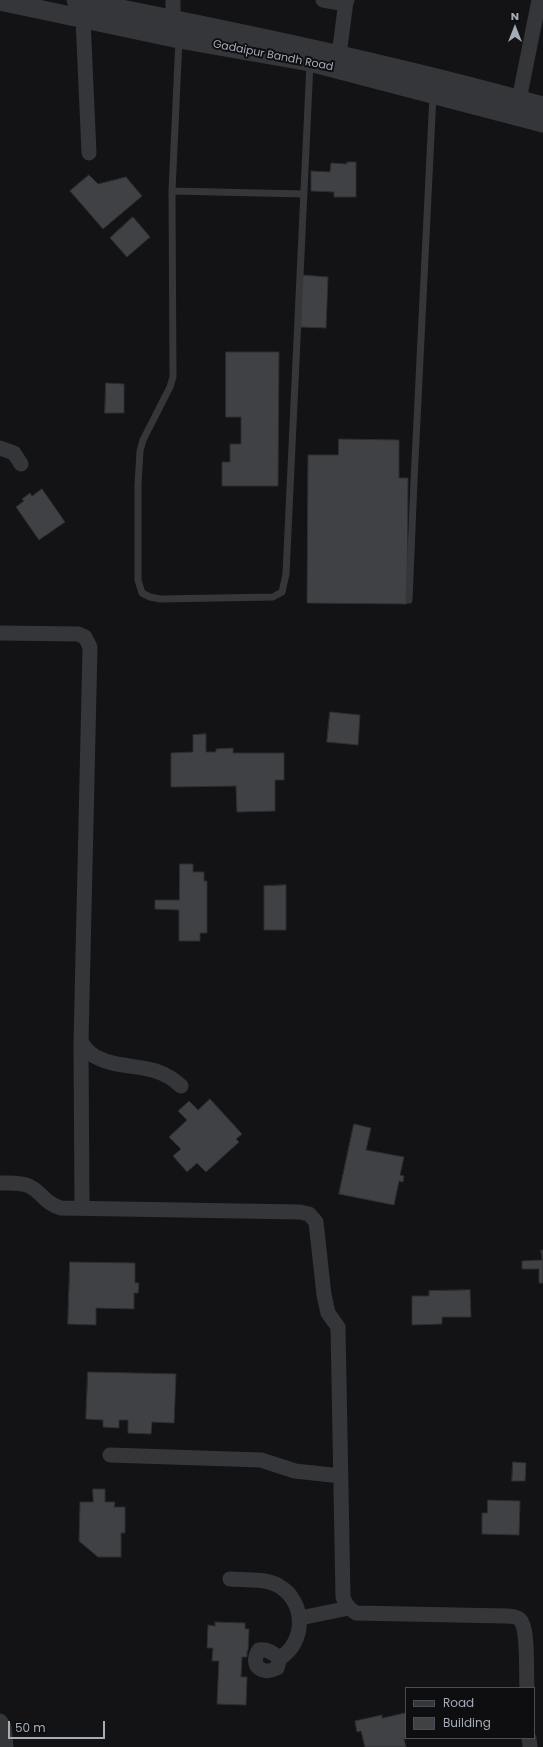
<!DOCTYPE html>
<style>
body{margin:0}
#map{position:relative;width:543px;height:1747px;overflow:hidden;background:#131315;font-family:Poppins,sans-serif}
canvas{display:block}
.legend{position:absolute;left:405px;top:1687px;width:130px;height:52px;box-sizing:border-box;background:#0e0e10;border:1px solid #4a4d53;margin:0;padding:5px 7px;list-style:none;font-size:12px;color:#a4acb7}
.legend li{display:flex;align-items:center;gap:8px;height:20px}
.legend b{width:20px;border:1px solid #4a4d53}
.north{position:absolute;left:495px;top:8px;width:40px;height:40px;-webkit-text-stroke:3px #0e0e10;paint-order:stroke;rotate:0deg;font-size:11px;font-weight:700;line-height:16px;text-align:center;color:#a4acb7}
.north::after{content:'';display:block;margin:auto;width:14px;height:18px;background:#a4acb7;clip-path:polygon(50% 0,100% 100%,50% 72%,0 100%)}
.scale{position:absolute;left:8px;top:1721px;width:97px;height:18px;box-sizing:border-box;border:2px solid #a4acb7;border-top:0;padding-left:5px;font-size:12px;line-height:14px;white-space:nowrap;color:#a4acb7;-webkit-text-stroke:3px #0e0e10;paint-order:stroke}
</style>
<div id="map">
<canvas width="543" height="1747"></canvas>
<ul class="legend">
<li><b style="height:5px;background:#34363a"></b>Road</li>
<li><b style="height:11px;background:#3f4145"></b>Building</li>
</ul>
<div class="north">N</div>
<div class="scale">50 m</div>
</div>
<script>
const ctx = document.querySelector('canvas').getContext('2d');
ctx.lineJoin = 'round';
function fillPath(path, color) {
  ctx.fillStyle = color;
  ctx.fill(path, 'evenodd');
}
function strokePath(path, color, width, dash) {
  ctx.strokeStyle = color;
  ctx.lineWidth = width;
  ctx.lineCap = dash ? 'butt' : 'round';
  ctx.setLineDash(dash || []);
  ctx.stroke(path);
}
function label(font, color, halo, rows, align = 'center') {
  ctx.font = font + ' Poppins,sans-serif';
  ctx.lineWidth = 4;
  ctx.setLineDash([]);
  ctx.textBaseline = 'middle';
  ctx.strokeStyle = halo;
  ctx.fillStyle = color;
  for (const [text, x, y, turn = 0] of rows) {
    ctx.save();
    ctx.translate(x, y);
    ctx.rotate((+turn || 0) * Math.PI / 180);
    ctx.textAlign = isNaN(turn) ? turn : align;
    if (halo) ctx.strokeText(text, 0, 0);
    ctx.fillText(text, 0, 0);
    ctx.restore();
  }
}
const building = new Path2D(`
 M347,162H356V197H334V192L311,191V171L330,172L331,163L347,164Z
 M89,175L98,184L126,177L142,196L103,229L70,191Z
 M133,217L150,237L127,257L110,238Z
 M302,275L328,277L326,328L300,327Z
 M226,352H279L278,486H222V462H230V444H241V417H226Z
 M106,383L124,384V413H105Z
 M339,439L399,440V478H408L407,604L307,603L308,455H338Z
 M42,489L65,522L39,540L16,507L24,501L22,499L30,493L32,496Z
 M330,712L360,715L358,745L327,742Z
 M206,734V752H216V749L233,748V753H284V780H275V811L237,812L236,786L171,787V753L193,752V735Z
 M180,864H193V872H204V881H207V933H200V941H179V910L155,909V900H179Z
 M286,885V930H264V886Z
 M210,1099L242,1134L236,1139L239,1142L206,1172L197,1163L187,1172L173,1156L181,1149L169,1137L187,1120L178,1111L189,1101L198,1110Z
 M354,1124L371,1128L366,1150L404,1157L400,1175L404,1176L403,1182L399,1181L394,1205L339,1194Z
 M541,1250H543V1283H539V1269H522V1261L542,1260Z
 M70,1262L135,1263V1283H139L138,1293H134V1309L96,1308V1325L68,1324Z
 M470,1290L471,1317H442V1324L412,1325V1296H429V1291Z
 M88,1372L176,1374L174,1423L152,1422L151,1434L128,1433V1420H119V1428L103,1427V1420L86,1419Z
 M513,1462L526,1463L525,1481H512Z
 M93,1489H105V1502H115L114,1507H125V1533H121V1557H98L79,1541L80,1502H93Z
 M488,1500L520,1501L519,1535L482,1534V1513H487Z
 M215,1622L245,1623V1629H249L248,1651H247V1657H242L241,1677H247L246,1705L217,1704L219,1661H212L213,1648H207L208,1625L215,1626Z
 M406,1713L407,1738L404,1739L406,1747H365L361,1731L357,1732L355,1721L382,1715V1718Z`);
fillPath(building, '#3f4145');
strokePath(building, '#2d2e31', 1);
strokePath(new Path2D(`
 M179,39L172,191L173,377L170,387L143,440L140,451L138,485V580L142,593L150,597L160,599L273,597L282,592L286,574L310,63
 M172,191L304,194
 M409,600L414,481L433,95`), '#34363a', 7);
strokePath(new Path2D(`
 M323,0L340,3L347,0
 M83,19L89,153
 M173,19V0
 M339,55L346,1
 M519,100L539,0
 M0,448L14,453L21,464
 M0,633L78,634L85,637L90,647L81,1042L82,1208
 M81,1042C85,1048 90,1054 96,1057C125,1072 154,1060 181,1086
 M0,1183C9,1183 20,1182 29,1186C42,1192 45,1204 61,1208L300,1212L309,1214L316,1222L324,1295L328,1313L338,1327L343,1597C345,1604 349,1609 356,1613L506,1616C512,1616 520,1617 522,1623C528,1634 526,1673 527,1688
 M110,1455L261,1460L295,1471L341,1476
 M230,1579C244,1580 266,1578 279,1586C306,1602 306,1642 280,1658L277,1668C262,1676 249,1665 259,1650C268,1649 273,1653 280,1658
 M300,1618L349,1608
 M0,1721L4,1727L6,1747
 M529,1738L530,1747`), '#34363a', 15);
strokePath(new Path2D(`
 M76,0C233,31 389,63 543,106
 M0,1L179,39L310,62L543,123`), '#34363a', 19);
label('11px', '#a4acb7', '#0e0e10', [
 ["Gadaipur Bandh Road",273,56,11]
]);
</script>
